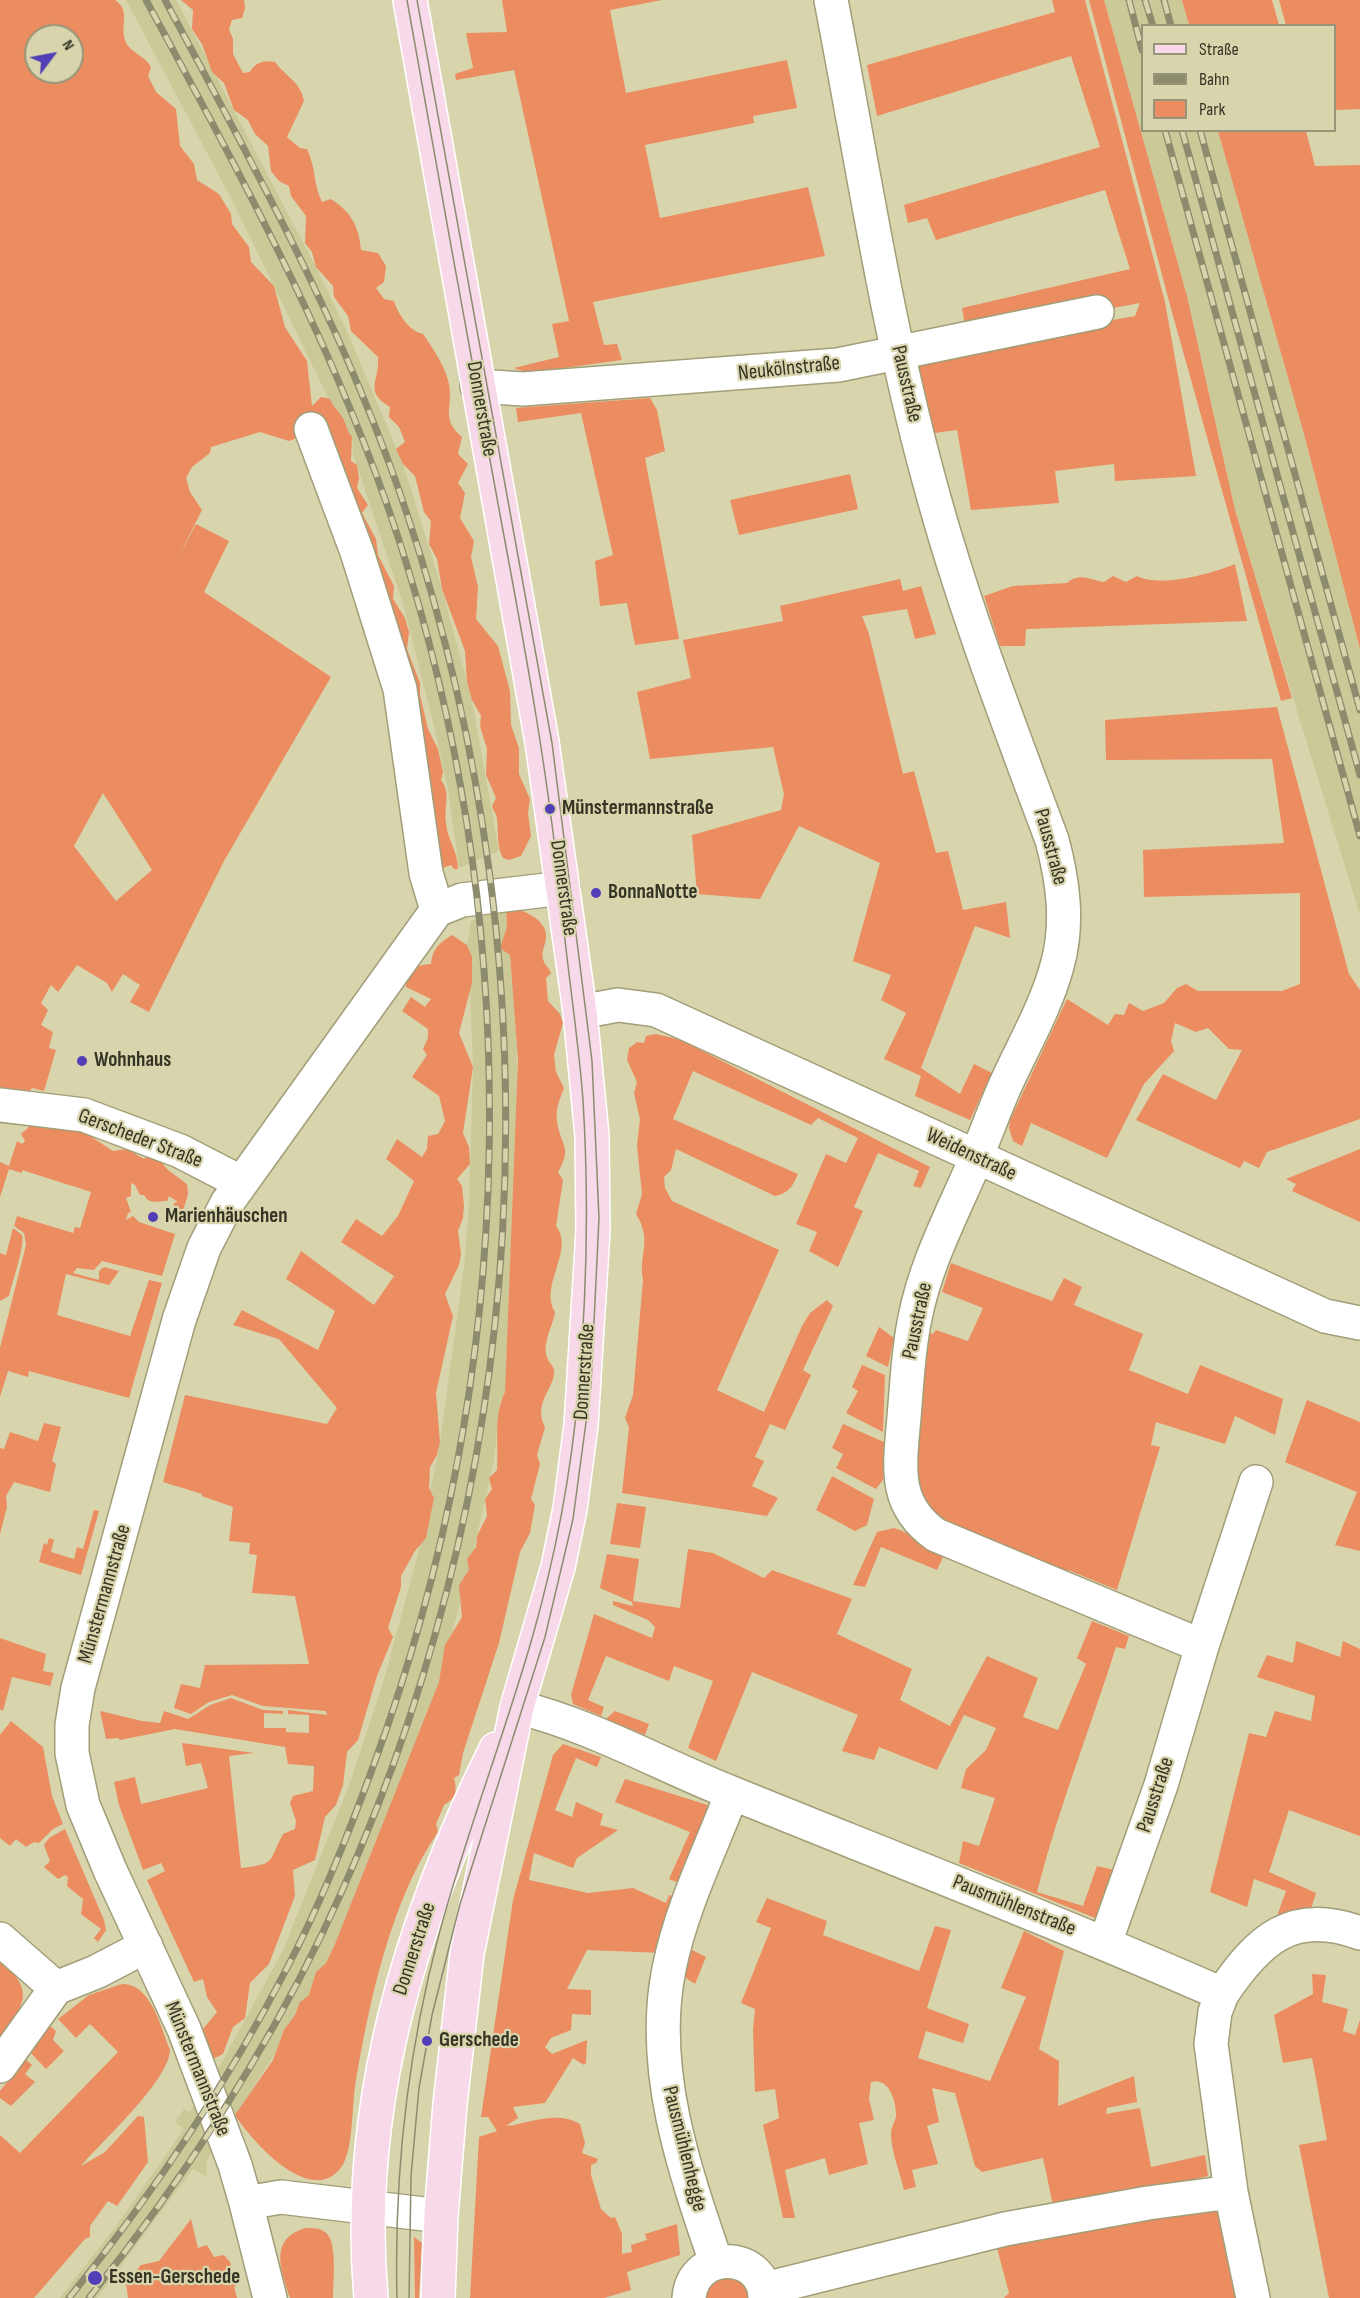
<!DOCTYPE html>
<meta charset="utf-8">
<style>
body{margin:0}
#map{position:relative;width:1360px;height:2298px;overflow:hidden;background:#d8d5ad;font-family:"Sofia Sans Condensed",sans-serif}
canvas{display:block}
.legend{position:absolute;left:1141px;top:24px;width:195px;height:108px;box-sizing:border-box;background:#d8d5ad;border:2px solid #979577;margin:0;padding:8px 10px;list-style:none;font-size:18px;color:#363525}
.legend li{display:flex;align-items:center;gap:12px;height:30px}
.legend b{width:30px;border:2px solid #979577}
.north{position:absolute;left:24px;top:24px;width:60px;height:60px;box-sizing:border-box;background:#d8d5ad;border:2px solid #979577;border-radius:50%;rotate:58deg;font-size:16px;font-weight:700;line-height:24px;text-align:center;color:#363525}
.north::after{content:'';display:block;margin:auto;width:21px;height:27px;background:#523eb6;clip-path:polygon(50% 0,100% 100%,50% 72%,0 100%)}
</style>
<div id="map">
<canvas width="1360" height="2298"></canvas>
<ul class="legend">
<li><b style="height:8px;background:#f7d9e9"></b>Straße</li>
<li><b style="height:8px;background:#8d8b6e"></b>Bahn</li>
<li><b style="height:16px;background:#ec8c61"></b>Park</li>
</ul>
<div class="north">N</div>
</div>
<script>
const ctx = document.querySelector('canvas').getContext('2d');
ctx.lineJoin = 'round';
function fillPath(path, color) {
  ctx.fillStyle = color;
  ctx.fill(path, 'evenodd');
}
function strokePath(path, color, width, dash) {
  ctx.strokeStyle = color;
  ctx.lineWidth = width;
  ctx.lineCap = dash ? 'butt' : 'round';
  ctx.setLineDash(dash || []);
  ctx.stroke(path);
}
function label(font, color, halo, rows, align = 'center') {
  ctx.font = font + ' "Sofia Sans Condensed",sans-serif';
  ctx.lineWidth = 4.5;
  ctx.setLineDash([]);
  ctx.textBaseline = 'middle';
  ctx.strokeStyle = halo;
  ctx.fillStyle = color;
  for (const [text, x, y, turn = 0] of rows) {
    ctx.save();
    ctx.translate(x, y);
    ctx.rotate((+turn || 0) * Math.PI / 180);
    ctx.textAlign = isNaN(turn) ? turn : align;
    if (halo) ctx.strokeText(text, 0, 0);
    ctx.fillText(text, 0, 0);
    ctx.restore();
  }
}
fillPath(new Path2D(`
 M126,0H176L316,267L349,336L403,464L442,589L472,700L499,851L459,868L448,790L435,731L403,604L353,454L352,437L345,428L343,417L333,408L232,200Z
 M1104,0H1182L1189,25L1142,26V130L1218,131L1304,434L1360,649V915L1235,510L1187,296Z
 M506,907L517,1046V1097L505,1392L500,1402L494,1461L469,1570L434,1700L342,1931L295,2022L206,2162L207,2177L193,2169L97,2298H60L116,2226L184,2129L175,2122L184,2109L190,2112L222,2062L283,1950L351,1780L385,1676L418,1554L440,1442L464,1267L469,1204L473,1067L470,992L472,957L467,945L471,921Z`), '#ccc999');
fillPath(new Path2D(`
 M0,0H115C131,11 120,24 125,40C130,54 144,54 151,67L148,76L156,92L176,109L180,146L194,164L197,180L219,194L231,214L232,224L249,247L251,262L274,286L285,327L307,361L312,406L321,397L330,399C333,407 337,409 341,415C346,421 346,430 352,437L351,461L357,465L359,478L357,488L368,505L362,513L376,539L378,555L394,586L393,599L405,618L409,632L407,649L420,683V695L428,729L438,749L443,772L441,780C451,792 444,807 446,823C447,839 458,851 458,869H454L451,865L443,868L441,861L437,859L426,778L428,764L418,743L302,436L289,441L260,432L211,447L210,453L192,467L186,478L190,492L202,510L177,560L196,524L229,541L204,592L331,677L224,861L149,1012L130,1002L140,985L123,974L112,992L107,983L77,965L58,992L51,985L41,1003L48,1010L41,1025L53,1032L49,1048L56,1050L44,1091L32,1088L25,1098L0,1096ZM36,36H72V72H36ZM103,793L152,870L116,901L74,846Z
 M181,0H244L245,8L242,18L232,20L229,29L233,39V54L243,73L250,72C255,62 265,60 275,62C286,77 300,81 304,101L287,137L300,148L307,149C316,168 313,184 322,202L331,199C351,212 359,226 361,250L378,253L386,266L384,282L376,288L384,299L394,301C398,314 409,331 423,334C432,347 444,365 448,380C455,405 439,418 462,437L458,454L468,464L458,483L465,493L460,518L474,541L471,557L478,587L476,619L498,646L510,691L511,725L519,748V774L530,799L528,813L531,836L521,856L509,860L503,858C496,845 499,833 497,819C497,814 493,811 492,806L496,798L486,775L487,749L480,726L481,716L472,700L467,682L465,651L442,589L437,559L429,544L431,521L424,512L415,476L403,464L396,449L405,442L399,427L389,417L390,407C363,391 380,381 378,357L351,331L348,316L334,297L333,286L316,267L312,252L305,243L306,216L291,196L289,186L279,181L271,171L268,146L255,134L248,120L234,110L224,83L212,72L202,44L192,29L193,10Z
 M502,0H662L610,10L626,93L787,60L797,108L753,116L754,123L645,145L660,218L808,187L825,256L593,302L604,345L617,344L622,360L528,373L514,368L559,357L552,324L569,321L514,70L456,80L455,74L473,68L466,33L507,32Z
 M1052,0H1085L1165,302L1196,476L1115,481L1114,464L1055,471L1059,503L971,510L957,430L927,434L909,357L1135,316L1140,303L922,344L965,326L962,308L1130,269L1105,190L936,240L927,218L908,223L904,205L1100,147L1071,56L877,116L867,65L1055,12Z
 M1089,0H1104L1187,296L1235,510L1292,698L1281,701L1170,305Z
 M1182,0H1272L1279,25H1189Z
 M1279,0H1360V109L1335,110L1334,26L1286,25Z
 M1218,131H1306L1315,166L1360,165V649L1304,434Z
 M650,398L657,410L665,451L645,458L679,639L635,645L627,603L600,606L595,561L613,555L581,413L518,422L516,408Z
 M850,474L858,509L739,535L730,500Z
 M1235,564L1247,621L1026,629L1025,646H1000L984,596L1013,586L1067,583C1080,572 1090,580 1104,582L1113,576L1126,582L1137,576C1160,588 1211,574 1235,564Z
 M900,579L903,591L921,586L936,634L915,639L907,609L862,616L869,634L903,774L914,771L936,853L948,851L963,910L1006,902L1010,938L975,926L921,1068L960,1094L974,1064L992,1073L970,1120L915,1096L921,1076L884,1059L906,1013L881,1000L891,975L853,961L880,863L799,826L760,899L697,894L692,835L781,810L784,794L773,747L650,759L637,692L691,678L683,640L783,621L780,606Z
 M1277,707L1349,974L1360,990V1119L1267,1152L1259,1168L1244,1161L1240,1168L1136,1120L1163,1074L1216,1100L1242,1050L1229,1049L1208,1028L1196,1032L1175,1023L1171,1041L1174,1051L1144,1084L1107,1158L1031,1123L1022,1146L1013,1141L1009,1128L1010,1120L1067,999L1108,1025L1115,1014L1124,1015L1129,1003L1143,1011L1164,1003L1177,988L1186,984L1198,991H1282L1300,984V893L1144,897L1143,850L1284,843L1272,759L1106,760L1105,720Z
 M506,907C520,908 549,919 546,939C545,947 540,952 544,962C545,965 549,968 551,973L546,978L548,1001L560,1014L563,1023L554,1055L556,1072L564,1088C560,1099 555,1109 557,1121C560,1145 573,1147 558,1172L563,1180L556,1226C575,1250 539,1286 555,1312C553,1326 542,1343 547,1357C548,1362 553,1365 554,1370C556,1387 532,1403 545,1427L537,1455L540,1464L531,1499L535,1505L530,1533L520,1552L499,1643L463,1753L459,1775L454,1778C457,1792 457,1797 444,1805L436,1824L438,1832C390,1902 369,2003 355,2086C352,2107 353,2150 342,2166C312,2210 251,2140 235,2115L273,2060L284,2030L295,2015L300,2002L309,1995L316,1972L326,1963L335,1944L439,1682L445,1645L462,1617L459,1585L469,1570L467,1559L476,1547L477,1536L487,1516L485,1499L492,1489L489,1478L497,1470C499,1444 493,1416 505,1392L518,1060L510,955L500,948L507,927Z
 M452,935L467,945L472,957V983L459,1033L473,1067L463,1133L469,1147L470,1164L457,1179L462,1186L464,1206L463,1218L458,1231L461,1254L459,1265L445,1294L453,1316L436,1393L440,1442L437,1455L430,1467L429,1488L434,1498L426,1538L415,1551L401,1576V1587L388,1628L393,1637L377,1676L358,1740L347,1752L343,1785L336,1805L325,1817L315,1860L293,1870L295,1896L269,1964L250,1983L245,2018L233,2027L223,2054L213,2059L203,2038V2029L217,2012L207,1997L203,1979L194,1982L147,1880L165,1871L161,1863L143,1870L119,1805L114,1782L135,1777L141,1804L208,1788L201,1763L186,1766L182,1743L254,1753L229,1756L241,1868C277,1864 268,1862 283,1834L295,1829L296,1821L290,1803L293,1796L313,1791L314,1766L288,1764L285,1747L175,1729L120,1740L118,1738L106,1739L100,1711L142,1721L160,1723L164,1711L188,1719L210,1705L231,1698L263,1710L283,1711V1714L264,1713V1728H286V1732L309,1733V1715L288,1714V1710L327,1715L326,1711L263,1706L232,1695L209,1702L191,1714L174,1708L181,1684L200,1688L205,1665L309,1664L295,1596L252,1593L257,1555L249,1554L250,1543L229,1541L233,1507L202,1496V1494L163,1482L185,1395L327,1424L337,1408L279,1339L233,1325L242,1310L318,1350L335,1311L286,1279L301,1251L374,1305L394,1276L341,1242L356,1219L382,1236L398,1216L414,1181L386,1159L397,1139L422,1157L427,1149L428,1136L438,1134L445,1121L439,1096L412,1077L427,1055L423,1049L428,1038V1029L402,1011L411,997L425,1007L431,999L406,987C407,970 415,965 431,964C432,949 439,943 452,935Z
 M656,1034L681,1040L930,1167L921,1188L913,1186L919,1171L878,1153L854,1207L863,1211L838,1267L809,1251L817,1232L796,1224L826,1154L846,1163L858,1138L818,1118L811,1125L693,1071L673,1119L798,1174C793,1186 789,1193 775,1196L676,1149L671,1170L664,1177L665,1188L672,1201L779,1250L717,1390L764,1412L802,1326L810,1313L827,1300L833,1306L803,1370L811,1375L785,1430L770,1424L755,1457L764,1461L752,1486L778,1498L767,1516L622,1493L629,1427L625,1418L633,1395L643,1280C638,1254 653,1241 636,1214L642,1194L637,1146L640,1119L634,1093L637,1082L627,1060L629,1048L637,1042L644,1043L646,1036Z
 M78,1121L93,1138L113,1151L127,1149L144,1159L152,1151L168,1170L187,1184L188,1194L181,1218L173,1213L174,1203L178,1202L169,1196L167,1201C158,1200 150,1206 144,1195H140L135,1185L131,1183V1196L126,1198L131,1212L128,1213L126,1220L133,1216L139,1222L175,1234L162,1276L102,1261L94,1270L77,1268L73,1273L99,1280V1271L104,1267L119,1271L109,1285L66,1274L57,1315L130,1336L149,1280L162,1283L129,1398L29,1371L28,1377L8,1371L0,1397V1348L26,1245L24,1233L14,1226L17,1216L73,1233L75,1227L80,1228L91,1192L22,1170V1173L9,1169L0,1197V1162L9,1166L17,1141L22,1144L25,1141L21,1134L28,1128V1122Z
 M1360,1149V1222L1292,1191L1296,1184L1286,1179Z
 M13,1228L22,1235C25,1246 12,1283 9,1296L0,1301V1253L6,1255Z
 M951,1263L1052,1301L1064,1278L1082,1287L1074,1305L1143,1334L1129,1370L1188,1394L1200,1365L1283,1399L1275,1435L1235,1416L1225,1444L1156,1422L1151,1445L1160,1447L1117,1590L1068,1570L1062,1586L936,1535L903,1492L915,1328L933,1334L936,1330L968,1341L983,1308L942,1292Z
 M879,1327L894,1338L888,1367L866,1356Z
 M862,1365L885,1375L883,1432L846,1413L858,1391L852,1387Z
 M1307,1400L1360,1422V1551L1335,1545L1357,1492L1285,1462Z
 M44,1423L61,1427L52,1461L56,1464L50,1492L14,1482L6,1496L7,1507L0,1534V1448L4,1449L10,1432L38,1441Z
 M843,1424L884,1442L883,1480L876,1489L836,1468L843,1454L832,1448Z
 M832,1476L874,1499L867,1525L855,1531L816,1510Z
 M617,1503L646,1507L640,1548L610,1544Z
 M94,1510L99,1511L81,1575L39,1562L44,1543L47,1545L49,1538L54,1540L51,1552L74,1559L77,1547L83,1549Z
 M894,1528C912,1533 926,1547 944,1555L937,1570L881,1547L865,1587L853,1585L877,1532Z
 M688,1549L713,1553L764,1578L772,1570L852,1599L837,1634L912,1669L900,1700L950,1726L987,1656L1038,1678L1023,1717L1058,1730L1086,1664L1077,1658L1092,1621L1129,1636L1125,1649L1116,1647C1090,1729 1058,1809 1037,1892L1083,1906L1097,1866L1119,1871L1104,1912L1095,1918L959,1863L963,1841L979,1846L995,1798L961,1788L966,1769L986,1750L996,1728L964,1715L937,1770L879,1747L874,1760L842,1751L858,1715L752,1672L716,1761L688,1748L713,1681L674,1666L669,1681L606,1656L588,1700L604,1707L601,1716L573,1704L571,1695L594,1614L652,1638L655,1627L648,1620L613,1605V1601L633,1606L632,1602L600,1588L607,1554L639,1559L633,1601L680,1608Z
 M0,1638L46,1654L43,1671L54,1673L50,1686L12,1677L3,1711L0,1709Z
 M1296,1641L1340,1657L1343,1641L1360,1649V1836L1289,1810L1269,1872L1316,1893L1310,1912L1277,1916L1286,1891L1254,1879L1247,1907L1210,1892L1249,1733L1266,1737L1275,1711L1311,1721L1315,1696L1257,1677L1267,1655L1293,1663Z
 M615,1711L649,1724L645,1735L606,1719Z
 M11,1721L43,1747L52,1796L63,1824L53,1829L39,1843L34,1842L26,1847L16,1839L10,1846L0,1838V1735Z
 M563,1744L601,1757L597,1767L576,1758L555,1810L572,1817L576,1802L603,1814L600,1825L618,1830L577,1858L573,1868L534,1853L529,1880L588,1893L633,1888L666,1903L669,1895L682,1899L687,1886L669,1879L690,1832L615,1802L625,1779L717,1808L664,1953L587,1950L567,1989L591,1990V2015L572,2014L571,2030L551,2038L545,2047L552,2054L587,2040L586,2063L584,2065L573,2058L545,2103L513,2107L518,2118L506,2126C530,2123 558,2110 580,2124L585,2143L582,2153L598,2159L596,2163L591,2165V2175L601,2209L611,2218L615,2217L622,2234V2254L632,2252L631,2245L647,2240L645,2234L677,2224L680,2255L627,2272L631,2290L604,2298H470L479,2137L497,2131L488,2117H481L513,1900L553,1755Z
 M65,1829L104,1920L106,1930L98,1942L94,1938L101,1929L81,1914L83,1899L67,1886L68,1877L65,1875L58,1879L44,1867L50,1861L44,1845L49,1838Z
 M767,1898L827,1921L823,1935L919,1971L935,1926L951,1930L927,2008L969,2024L963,2043L926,2031L918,2058L990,2081L1026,1997L1001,1988L1024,1931L1064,1951L1039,2049L1059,2061L1058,2106L1134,2076L1137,2102L1107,2108L1106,2114L1140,2108L1151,2167L1205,2155L1208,2176L1054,2210L1043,2158L982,2172L975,2166L955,2093L932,2088L939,2122L927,2126L938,2164L912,2170L916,2187L904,2190C900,2173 891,2151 891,2133C891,2127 896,2121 896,2115C896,2101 889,2077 871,2082L869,2099L874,2120L859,2123L868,2164L829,2175L825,2158L785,2170L795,2218H783L763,2125L779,2118L775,2089L755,2092L753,2030L755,2009L741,2003L771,1928L756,1922Z
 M692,1950L706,1957L695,1984L681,1975L684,1955L689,1957Z
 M0,1961C35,1990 26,2004 0,2036Z
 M1312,1974L1326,1975L1322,2002L1348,2009L1343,2031L1355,2035L1360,2020V2298H1329L1299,2145L1327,2140L1314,2068L1312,2058L1283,2063L1274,2015L1313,1994Z
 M122,1984C151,1983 161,2028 170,2050C169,2081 102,2141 81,2166L105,2152L138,2116L144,2117L148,2162L117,2206L108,2201L90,2226V2237L85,2239L34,2298H0V2135L20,2153L118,2052L90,2024L76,2038L58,2019L89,1995Z
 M50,2026L56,2031L53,2040L64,2051L46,2069L30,2052Z
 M25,2059L32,2065L25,2074L35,2082L11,2106L0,2098V2091Z
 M1220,2206L1241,2298H1004L1009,2293L997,2248L1093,2225Z
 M191,2219L198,2248L207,2245L214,2257L224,2255L230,2262L237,2285L234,2287L237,2298H128L126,2283L141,2265L159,2261Z
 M306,2228C312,2228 320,2228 325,2232C338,2240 333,2283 333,2298H290C282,2271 267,2239 306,2228Z
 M414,2237L422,2243L419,2298H415Z
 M735,2275L755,2298H702L706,2283Z`), '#ec8c61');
const minor = new Path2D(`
 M831,0C862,160 886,323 929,480C962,603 1008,722 1052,840C1063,881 1069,924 1057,966C1046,1007 1023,1046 1005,1086C993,1113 983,1142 971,1170C950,1218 925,1266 915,1318C908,1350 907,1384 904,1417C900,1466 892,1504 936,1535L1202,1646
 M477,386L523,389L838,365L1097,312
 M311,429L357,552L400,689L426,873L437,910
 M580,1012L618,1005L656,1010L1325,1316L1360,1323
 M0,1105L84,1115L180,1151L240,1182
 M517,1707C591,1725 661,1765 732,1793C895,1859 1060,1923 1222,1994L1215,2012L1211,2044L1231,2192L1253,2298
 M0,1939L56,1988
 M1105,1943L1161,1785L1202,1646L1256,1482
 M56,1988L96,1972L146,1946
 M1222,1994C1258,1940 1292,1908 1360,1933
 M0,2066L56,1988
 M246,2203L270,2298
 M441,2216L281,2197L246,2203L235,2165L184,2029L110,1870L83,1805L72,1753V1725L78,1688L179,1320L204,1248L227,1203L437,910L462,900L563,888
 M716,2262C684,2169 649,2068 669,1969C681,1908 710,1851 732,1793
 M765,2289L1005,2229L1148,2203L1231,2192
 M689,2298C693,2248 765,2251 765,2298`);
const major = new Path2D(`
 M410,0L542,742L580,1012L592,1136L593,1231L581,1425L570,1509L558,1567L517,1707L467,1954L450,2104L441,2216L438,2298
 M371,2298C354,2103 411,1921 496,1749`);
strokePath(minor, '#a19e78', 36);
strokePath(major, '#fff', 36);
strokePath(minor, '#fff', 33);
strokePath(major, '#f7d9e9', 33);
strokePath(new Path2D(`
 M397,2298C394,2176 407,2056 438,1938C465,1836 504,1737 533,1635C555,1557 571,1475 578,1394C587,1296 589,1198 583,1100C578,1034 567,968 561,902C548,772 525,648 501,520C470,346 437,174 407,0
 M409,2298L411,2176L419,2088L432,2015L460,1904L545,1637L573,1519L591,1385L599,1218L592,1061L552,743L417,0`), '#8d8b6e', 1.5);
const rail = new Path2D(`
 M1129,0L1142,50
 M1145,0L1153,26
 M1164,0L1171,26
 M1165,130L1360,836
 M1182,130L1360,775
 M1200,130L1360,710
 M69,2298C152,2195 226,2086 287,1968C321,1903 349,1833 374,1764C519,1370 528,936 398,537C336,348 240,174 146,0
 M89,2298C179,2185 259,2064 322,1934C535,1490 562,980 407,514C347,333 254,167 165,0`);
strokePath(rail, '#8d8b6e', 7);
strokePath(rail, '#d8d5ad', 4.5, [14]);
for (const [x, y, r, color] of [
 [550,809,6,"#523eb6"],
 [596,893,6,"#523eb6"],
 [82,1061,6,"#523eb6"],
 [153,1217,6,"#523eb6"],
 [427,2041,6,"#523eb6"],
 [95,2278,8,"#523eb6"]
]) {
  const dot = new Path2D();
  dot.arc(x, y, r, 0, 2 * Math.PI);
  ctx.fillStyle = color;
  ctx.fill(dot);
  strokePath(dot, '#d8d5ad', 2);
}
label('21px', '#363525', '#d8d5ad', [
 ["Neukölnstraße",789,369,-6],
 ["Pausstraße",906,384,77],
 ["Donnerstraße",481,409,80],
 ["Pausstraße",1050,847,75],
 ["Donnerstraße",563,888,82],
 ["Gerscheder Straße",140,1139,21],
 ["Weidenstraße",971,1155,25],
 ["Pausstraße",918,1321,-78],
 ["Donnerstraße",585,1372,-86],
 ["Münstermannstraße",105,1594,-74],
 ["Pausstraße",1156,1795,-72],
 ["Pausmühlenstraße",1014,1906,22],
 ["Donnerstraße",415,1949,-72],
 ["Münstermannstraße",197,2069,68],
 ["Pausmühlenhegge",684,2149,76]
]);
label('bold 21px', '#363525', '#d8d5ad', [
 ["Münstermannstraße",562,809],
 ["BonnaNotte",608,893],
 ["Wohnhaus",94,1061],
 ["Marienhäuschen",165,1217],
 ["Gerschede",439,2041],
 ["Essen-Gerschede",109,2278]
], 'left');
</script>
